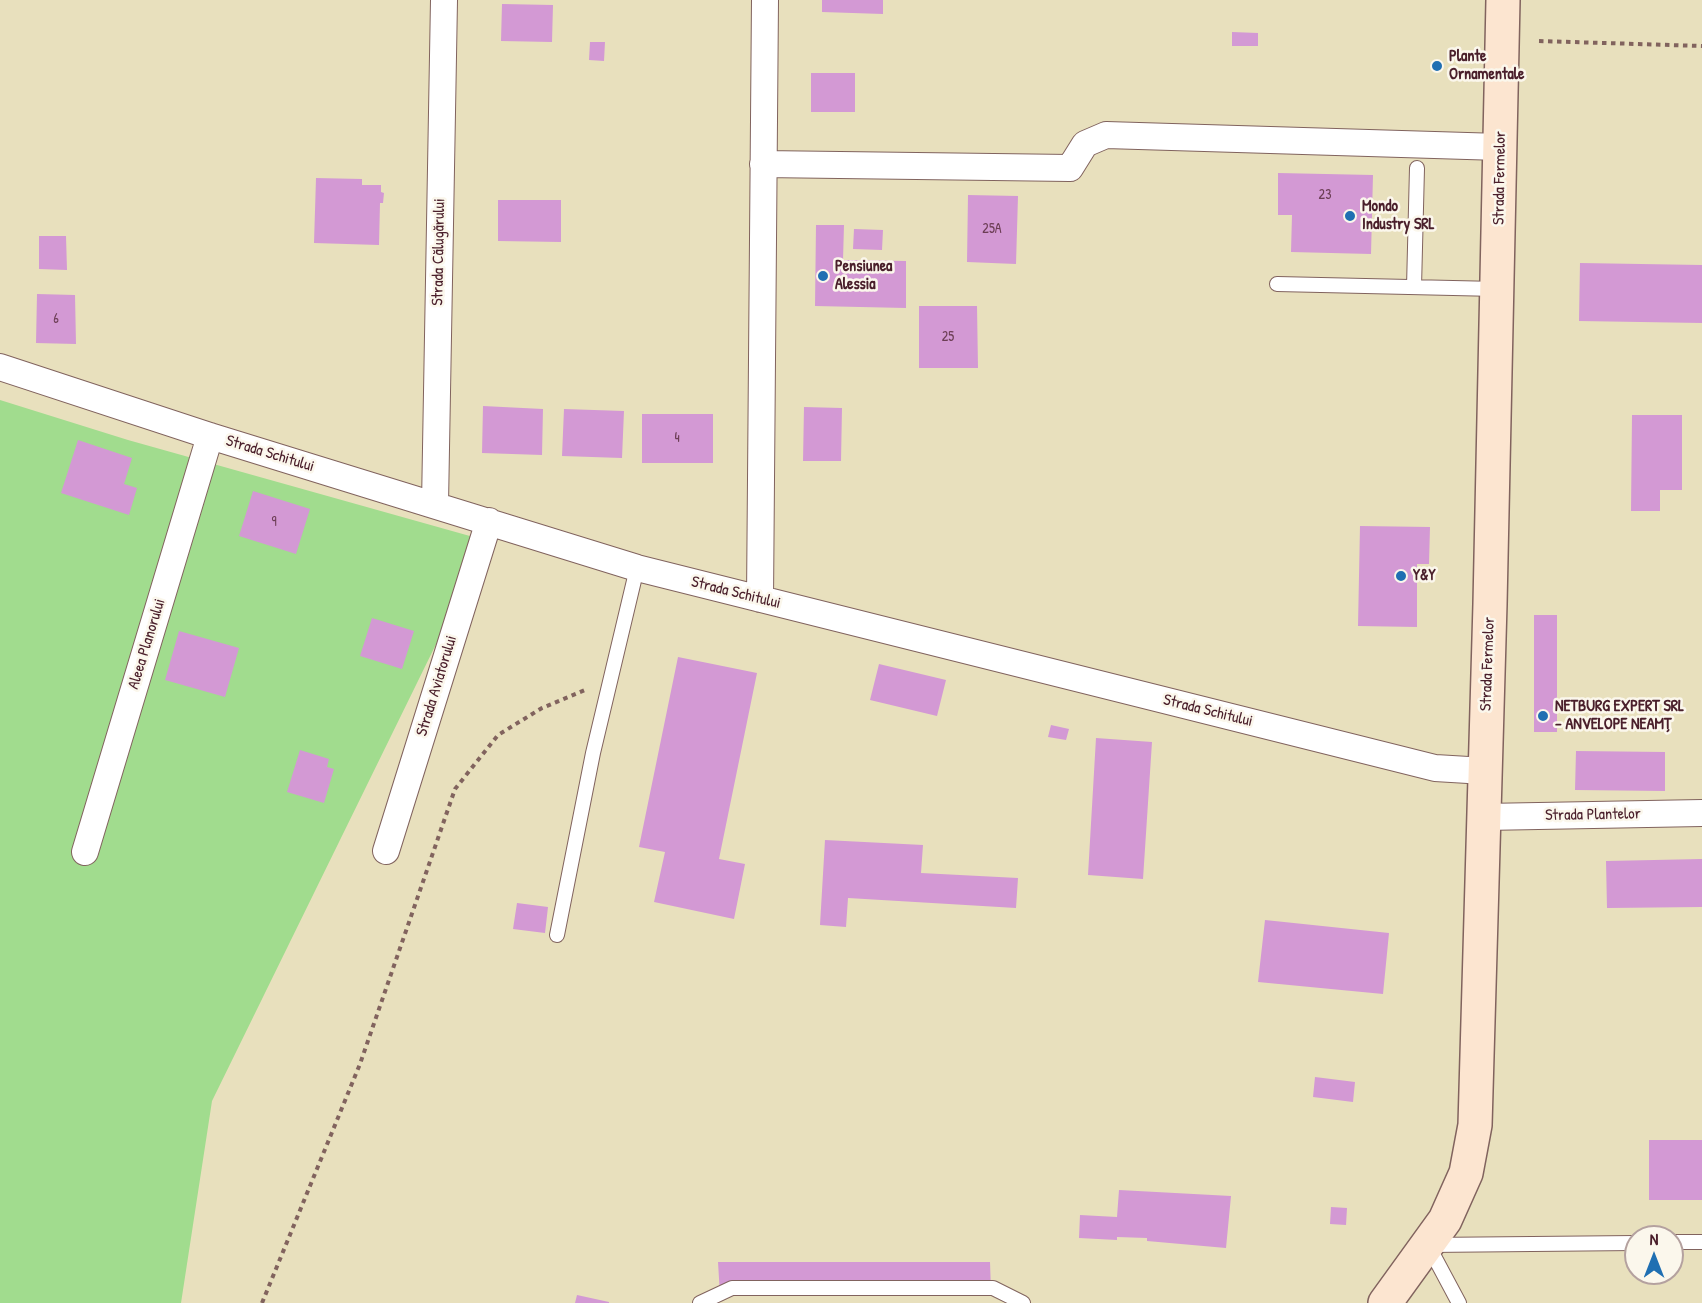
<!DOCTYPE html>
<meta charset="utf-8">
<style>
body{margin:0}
#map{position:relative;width:1702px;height:1303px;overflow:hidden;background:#e8e0bd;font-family:"Patrick Hand",sans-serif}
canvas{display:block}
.north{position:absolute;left:1624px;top:1225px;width:60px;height:60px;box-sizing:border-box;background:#fbf7ec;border:2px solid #b4a19f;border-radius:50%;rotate:0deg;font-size:16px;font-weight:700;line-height:24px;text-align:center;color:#4a1f2b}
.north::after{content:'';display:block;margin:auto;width:21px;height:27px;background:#1f6fb2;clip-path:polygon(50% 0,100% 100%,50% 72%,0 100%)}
</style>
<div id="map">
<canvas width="1702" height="1303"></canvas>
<div class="north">N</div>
</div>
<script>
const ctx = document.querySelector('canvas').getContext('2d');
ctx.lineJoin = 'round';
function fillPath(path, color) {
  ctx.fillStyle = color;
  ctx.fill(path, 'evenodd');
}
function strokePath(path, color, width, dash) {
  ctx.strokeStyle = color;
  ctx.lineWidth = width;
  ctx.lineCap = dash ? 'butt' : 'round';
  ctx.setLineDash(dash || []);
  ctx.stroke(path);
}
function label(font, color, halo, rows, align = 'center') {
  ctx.font = font + ' "Patrick Hand",sans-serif';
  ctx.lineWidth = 5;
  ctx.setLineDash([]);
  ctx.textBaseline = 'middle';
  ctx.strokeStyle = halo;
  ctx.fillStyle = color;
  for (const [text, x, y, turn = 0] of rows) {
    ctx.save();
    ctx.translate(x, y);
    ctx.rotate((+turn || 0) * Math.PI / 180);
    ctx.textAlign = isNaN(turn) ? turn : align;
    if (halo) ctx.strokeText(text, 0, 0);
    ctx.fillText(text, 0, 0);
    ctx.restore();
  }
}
fillPath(new Path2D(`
 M0,400L128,440L477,538L442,632L212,1101L181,1303H0Z`), '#a1dc8e');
fillPath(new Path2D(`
 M822,0H883V14L822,12Z
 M502,4L553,5L552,42L501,41Z
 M1232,32L1258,33V46H1232Z
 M590,42H605L604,61L589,60Z
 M811,73H855V112H811Z
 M1278,173L1373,175L1371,254L1291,252L1292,215H1278Z
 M316,178L362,179V185H381V192L384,193L383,203H380L379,245L314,243Z
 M968,195L1018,196L1016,264L967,262Z
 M498,200H561V242L498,241Z
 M816,225H844L843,260L906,261V308L815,306Z
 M854,229L883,230L882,250L853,249Z
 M39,236H66L67,270L39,269Z
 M1580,263L1702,265V323L1579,321Z
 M37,294L75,295L76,344L36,343Z
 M919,306H977L978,368H919Z
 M483,406L543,409L542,455L482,453Z
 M804,407L842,408L841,461H803Z
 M564,409L624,411L622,458L562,456Z
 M642,414H713V463H642Z
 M1632,415H1682V490H1660V511H1631Z
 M78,440L132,458L124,484L137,488L129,515L61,493Z
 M253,491L310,509L296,554L239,536Z
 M1360,526L1430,527L1429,564H1417V627L1358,626Z
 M1534,615H1557V732H1534Z
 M372,618L414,631L402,669L360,656Z
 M179,631L239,648L225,697L165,680Z
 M678,657L757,673L719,859L745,864L734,919L654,902L665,852L639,847Z
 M879,664L946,680L937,716L870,700Z
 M1051,725L1069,729L1066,740L1048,737Z
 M1096,738L1152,742L1143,879L1088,875Z
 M300,750L329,759L327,767L334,769L324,803L287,792Z
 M1576,751L1665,752V791L1575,790Z
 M825,840L923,845L921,873L1018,878L1016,908L848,898L846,927L820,925Z
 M1702,859V907L1607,908L1606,861Z
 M517,903L548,907L545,933L513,929Z
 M1265,920L1389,933L1383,994L1258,982Z
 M1315,1077L1355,1082L1353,1102L1313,1097Z
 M1649,1140H1702V1200H1649Z
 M1119,1190L1231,1196L1226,1248L1147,1241V1238L1117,1237V1240L1079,1238L1080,1215L1117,1217Z
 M1331,1207L1347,1208L1346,1225L1330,1224Z
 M718,1262H990L991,1291L720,1295Z
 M577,1295L609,1302V1303H575Z`), '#d399d4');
const lane = new Path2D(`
 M1277,284L1497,289
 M1414,287L1417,168
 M557,935L593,753L637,568
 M1672,1242H1702
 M700,1303L732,1288H993L1023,1303
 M1459,1303L1428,1245L1636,1243`);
const street = new Path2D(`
 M763,164L1070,168L1085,144L1106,135L1500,147
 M0,367L210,436L637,568L1435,768L1485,771
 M435,504L444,0
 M760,599L765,0
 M1484,817L1702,813
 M386,851L489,521
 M85,852L210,436`);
const secondary = new Path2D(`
 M1385,1303L1445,1220L1466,1173L1475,1125L1490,604L1503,0`);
strokePath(lane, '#81635e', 16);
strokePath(street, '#81635e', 28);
strokePath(secondary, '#81635e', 36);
strokePath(new Path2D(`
 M1539,41L1702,46
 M262,1303L360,1064L455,789L498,735L542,708L585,690`), '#81635e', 4, [4.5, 4.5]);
strokePath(lane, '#fff', 14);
strokePath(street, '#fff', 26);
strokePath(secondary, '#fce5d0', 33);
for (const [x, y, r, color] of [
 [1437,66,6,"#1f6fb2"],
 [1350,216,6,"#1f6fb2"],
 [823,276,6,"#1f6fb2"],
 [1401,576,6,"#1f6fb2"],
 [1543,716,6,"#1f6fb2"]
]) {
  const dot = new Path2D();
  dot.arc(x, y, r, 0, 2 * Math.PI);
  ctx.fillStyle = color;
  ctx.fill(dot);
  strokePath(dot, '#fbf7ec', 2);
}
label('14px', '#6c3e55', null, [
 ["23",1325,195],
 ["25A",992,229],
 ["6",56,319],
 ["25",948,337],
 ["4",677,438],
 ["9",274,522]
]);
label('bold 16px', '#4a1f2b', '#fbf7ec', [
 ["Plante",1449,57],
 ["Ornamentale",1449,75],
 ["Mondo",1362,207],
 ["Industry SRL",1362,225],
 ["Pensiunea",835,267],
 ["Alessia",835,285],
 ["Y&Y",1413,576],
 ["NETBURG EXPERT SRL",1555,707],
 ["– ANVELOPE NEAMȚ",1555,725]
], 'left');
label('16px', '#4a1f2b', '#fbf7ec', [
 ["Strada Fermelor",1500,178,-89],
 ["Strada Călugărului",439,252,-89],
 ["Strada Schitului",270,454,17],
 ["Strada Schitului",736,593,14],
 ["Aleea Planorului",147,644,-73],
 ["Strada Fermelor",1488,664,-88],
 ["Strada Aviatorului",437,686,-73],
 ["Strada Schitului",1208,711,14],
 ["Strada Plantelor",1593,815,-1]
]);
</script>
